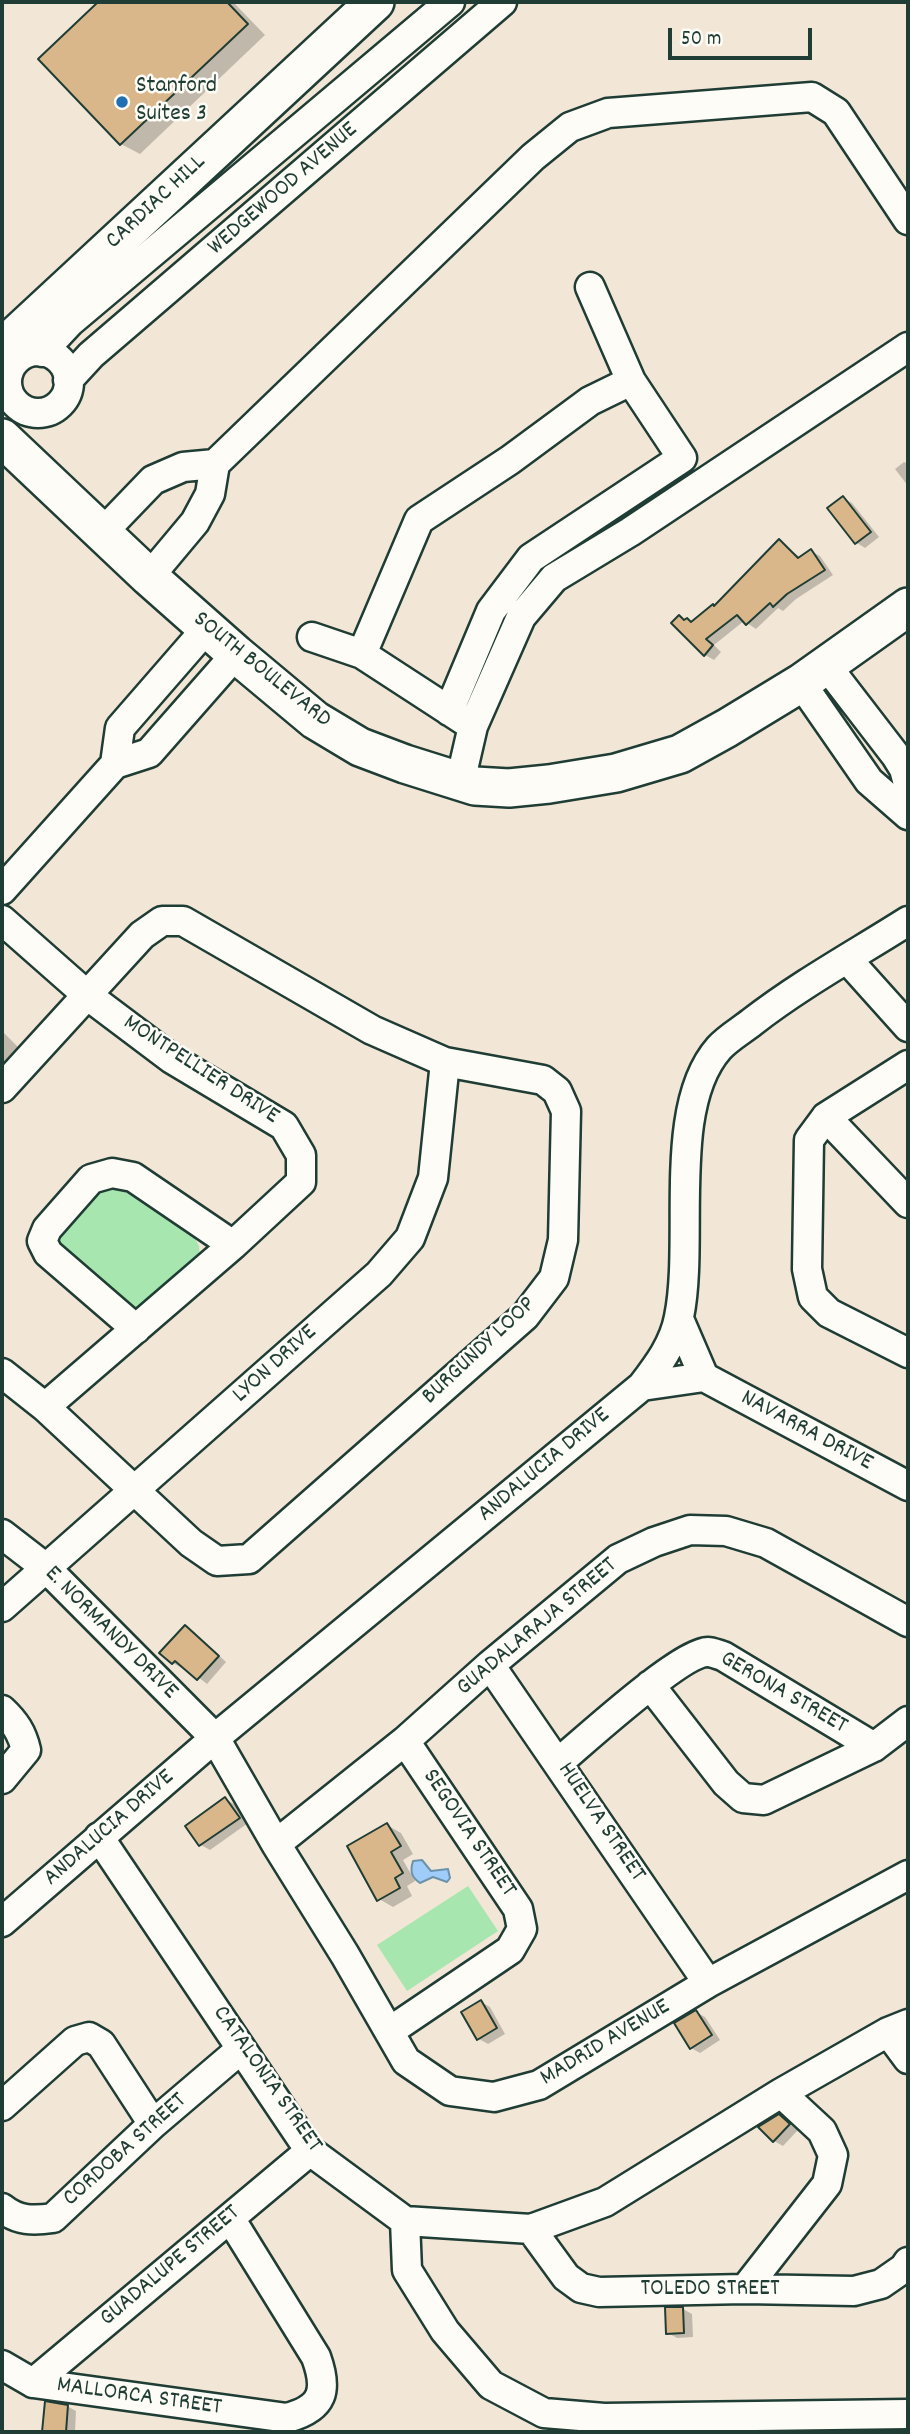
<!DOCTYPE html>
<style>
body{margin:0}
#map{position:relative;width:910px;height:2434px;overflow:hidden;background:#f2e7d7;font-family:Dekko,sans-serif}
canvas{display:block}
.frame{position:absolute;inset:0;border:4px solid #1f3d34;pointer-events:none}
.scale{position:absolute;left:668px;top:28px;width:144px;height:32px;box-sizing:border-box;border:4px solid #1f3d34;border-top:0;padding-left:9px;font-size:21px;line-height:24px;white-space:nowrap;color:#1f3d34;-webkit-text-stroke:5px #fdfcf7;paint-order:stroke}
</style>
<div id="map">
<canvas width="910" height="2434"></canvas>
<div class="frame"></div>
<div class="scale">50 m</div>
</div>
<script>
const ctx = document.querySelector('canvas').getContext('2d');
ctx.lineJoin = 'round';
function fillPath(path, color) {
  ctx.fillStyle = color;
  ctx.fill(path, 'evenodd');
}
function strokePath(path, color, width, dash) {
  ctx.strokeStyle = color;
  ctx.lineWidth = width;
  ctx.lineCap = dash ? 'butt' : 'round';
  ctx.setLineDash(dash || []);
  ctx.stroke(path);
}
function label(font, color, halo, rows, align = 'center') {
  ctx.font = font + ' Dekko,sans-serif';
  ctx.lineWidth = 5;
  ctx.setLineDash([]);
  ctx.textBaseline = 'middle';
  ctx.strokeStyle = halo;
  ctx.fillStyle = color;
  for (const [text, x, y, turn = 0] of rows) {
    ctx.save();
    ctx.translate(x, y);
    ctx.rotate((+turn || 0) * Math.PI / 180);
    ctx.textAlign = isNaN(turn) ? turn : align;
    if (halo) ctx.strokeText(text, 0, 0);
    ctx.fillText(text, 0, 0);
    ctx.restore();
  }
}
fillPath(new Path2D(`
 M114,1188L124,1191L191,1231L199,1246L200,1259L137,1308L128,1309L60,1249L58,1233L103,1189Z
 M468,1886L498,1931L407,1991L377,1945Z`), '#a7e6ae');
const water = new Path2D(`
 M422,1860L431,1871L448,1869L450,1878L447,1882L433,1877L420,1883C411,1877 410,1871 413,1861Z`);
fillPath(water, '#9fccf9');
strokePath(water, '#6c93aa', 2);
fillPath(new Path2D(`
 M100,2H233L265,35L140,154L121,144L41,59Z
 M904,462L908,464V486L895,469Z
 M843,498L852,503L879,537L865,548L857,543Z
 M779,541L801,558L811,551L820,556L833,575L796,599L783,611L778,608L756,629L744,621L714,645L721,652L714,660L705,655L674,623H692L715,608Z
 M2,1031L22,1051L2,1072Z
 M185,1627L194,1632L226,1662L207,1684L184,1666L182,1668L173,1663Z
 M225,1799L234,1804L248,1823L210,1850L201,1845L187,1826Z
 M387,1825L401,1833L413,1854L403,1860L415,1881L407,1886L412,1896L393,1907L379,1899Z
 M481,2002L490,2007L505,2034L488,2044L479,2039Z
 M696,2012L705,2017L720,2040L700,2053L691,2048Z
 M779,2116L798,2130L783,2146L774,2141Z
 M683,2309L692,2314L693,2337L677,2338L668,2333Z
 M67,2406L76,2411L75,2432L44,2431Z`), '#0003');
const building = new Path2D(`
 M98,2H227L248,24L120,145L38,59Z
 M843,496L871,532L855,544L827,508Z
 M779,539L798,558L811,549L825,570L787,594L773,607L770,603L746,625L737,615L706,639L713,645L704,656L671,623L679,615L684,620L687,618L691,622L713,604L714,606Z
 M185,1625L219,1656L197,1680L175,1661L172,1664L159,1653Z
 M225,1797L240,1818L199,1846L185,1826Z
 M387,1823L401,1846L391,1852L403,1873L395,1878L400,1888L377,1901L347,1846Z
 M481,2000L497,2028L477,2040L461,2012Z
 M696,2010L712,2035L690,2049L674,2023Z
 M779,2114L790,2124L773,2142L758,2127Z
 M665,2307H683L684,2333L666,2334Z
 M45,2401L68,2405L66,2432H42Z`);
fillPath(building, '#d9b78b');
strokePath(building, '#1f3d34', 2);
const minor = new Path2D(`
 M7 382a31 31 0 1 1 62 0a31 31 0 1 1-62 0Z
 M42,352L70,322L450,2
 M68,380L91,355L502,2
 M102,533L153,480L183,467L215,464L533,157L570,127L608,113L812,97L836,112L908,220
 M149,577L195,522L210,494L215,464
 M312,637L362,654L465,721
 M362,654L419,520L510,460L590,401L631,381
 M826,665L896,756L904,769L908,784
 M801,683L869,781L908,815
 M449,711L491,611L531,558L682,458L631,381L590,287
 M115,764L120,728L207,628
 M457,781L464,765L473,726L521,617L554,578L630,532L908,347
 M2,890L115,764L149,753L236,654
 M2,920L87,995L172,1059L284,1126L301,1155V1182L233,1245L45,1407
 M847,959L908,1027
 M908,1065L826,1117L809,1140L807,1269L813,1297L829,1313L908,1353
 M2,1088L142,935L162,921H183L372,1030L445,1062L543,1080L557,1091L566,1111L563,1240L554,1278L525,1316L249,1559L217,1561L191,1543L45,1407L2,1373
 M826,1117L908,1203
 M679,1319L704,1377
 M136,1329L48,1253L42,1241L47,1229L91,1179L112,1173L133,1177L233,1245
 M704,1377L908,1486
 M642,1386L704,1377
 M2,1534L46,1568L215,1738L276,1844L345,1955L406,2061L450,2091L494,2097L539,2085L708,1983L908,1875
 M2,1607L379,1274L410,1238L433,1178L445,1062
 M490,1665L708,1983
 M650,1685L726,1783L743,1798L764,1800L874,1747L908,1721
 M2,1710C15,1722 22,1733 26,1750L2,1779
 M559,1762C584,1741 681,1652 708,1652C712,1652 719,1655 723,1656L874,1747
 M99,1837L310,2151L405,2221L531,2229L605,2202L781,2093L888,2032L908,2024
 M276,1844L405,1741L490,1665L618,1559L654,1542L690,1530L726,1531L766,1543L908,1622
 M2,1922L215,1738L642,1386C658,1365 674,1344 679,1317C695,1239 666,1108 719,1048C728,1038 742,1030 752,1022C801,984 856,954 908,921
 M390,2031L510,1950L522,1929L518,1909L405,1741
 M888,2032L908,2059
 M2,2106L75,2041L89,2037L101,2044L153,2124
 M2,2208C18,2221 33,2221 53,2218L153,2124L241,2049
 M405,2221L407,2270L445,2331L491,2385L544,2413L604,2418L908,2414
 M531,2229L566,2277L581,2288L599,2292L745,2289L854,2291L881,2284L904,2268L908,2262
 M745,2289L827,2184L833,2155L822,2131L781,2093
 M2,2365L33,2383L287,2418C324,2408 328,2390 316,2357L230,2218
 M33,2383L310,2151`);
const major = new Path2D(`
 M2,348L375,2
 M2,438L149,577L236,654L315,720L360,747L405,764L475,786L509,788L549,784L616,773L680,754L727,728L801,683L908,607`);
strokePath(minor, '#1f3d34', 33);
strokePath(major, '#1f3d34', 42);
strokePath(minor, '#fdfcf7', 28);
strokePath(major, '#fdfcf7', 37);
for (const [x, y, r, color] of [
 [122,102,7,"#1f6fb2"]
]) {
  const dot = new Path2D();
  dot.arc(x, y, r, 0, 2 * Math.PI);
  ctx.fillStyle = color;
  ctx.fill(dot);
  strokePath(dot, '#fdfcf7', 2.5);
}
label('24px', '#1f3d34', '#fdfcf7', [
 ["Stanford",136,88],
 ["Suites 3",136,116]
], 'left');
label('24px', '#1f3d34', '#fdfcf7', [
 ["WEDGEWOOD AVENUE",284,190,-41],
 ["CARDIAC HILL",157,203,-43],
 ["SOUTH BOULEVARD",261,671,39],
 ["MONTPELLIER DRIVE",200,1071,33],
 ["BURGUNDY LOOP",480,1352,-43],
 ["LYON DRIVE",276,1365,-42],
 ["NAVARRA DRIVE",806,1432,28],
 ["ANDALUCIA DRIVE",545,1466,-40],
 ["GUADALARAJA STREET",538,1628,-40],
 ["E. NORMANDY DRIVE",110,1634,45],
 ["GERONA STREET",783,1694,30],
 ["HUELVA STREET",600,1823,56],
 ["ANDALUCIA DRIVE",110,1829,-41],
 ["SEGOVIA STREET",468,1834,56],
 ["MADRID AVENUE",606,2044,-31],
 ["CATALONIA STREET",266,2080,55],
 ["CORDOBA STREET",126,2151,-42],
 ["GUADALUPE STREET",171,2267,-40],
 ["TOLEDO STREET",710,2291],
 ["MALLORCA STREET",139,2398,8]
]);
</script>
